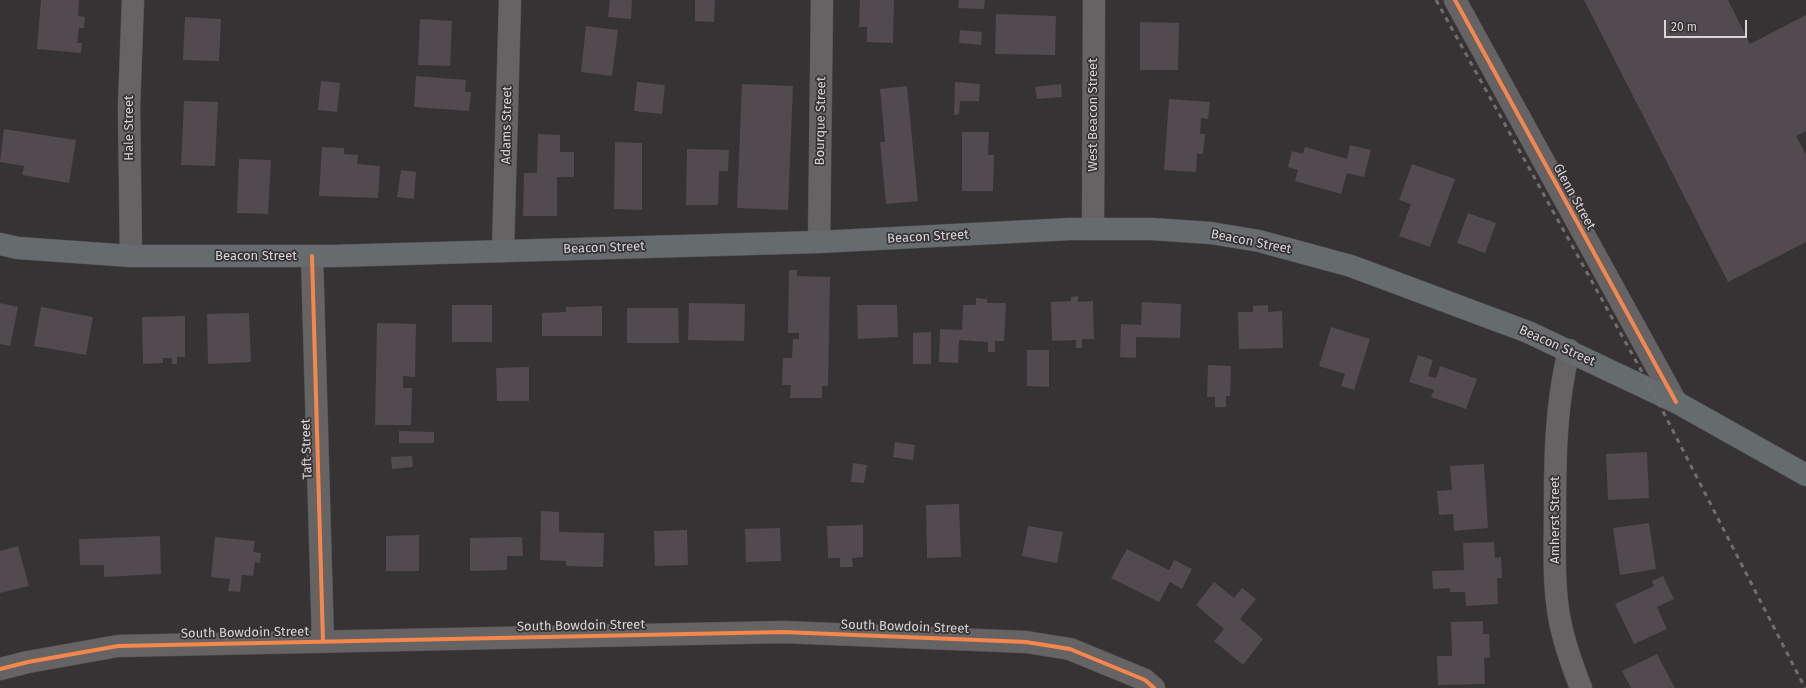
<!DOCTYPE html>
<style>
body{margin:0}
#map{position:relative;width:1806px;height:688px;overflow:hidden;background:#353334;font-family:"Fira Sans",sans-serif}
canvas{display:block}
.scale{position:absolute;left:1664px;top:20px;width:83px;height:18px;box-sizing:border-box;border:2px solid #d7d5d6;border-top:0;padding-left:5px;font-size:12px;line-height:14px;white-space:nowrap;color:#d7d5d6;-webkit-text-stroke:3px #363235;paint-order:stroke}
</style>
<div id="map">
<canvas width="1806" height="688"></canvas>
<div class="scale">20 m</div>
</div>
<script>
const ctx = document.querySelector('canvas').getContext('2d');
ctx.lineJoin = 'round';
function fillPath(path, color) {
  ctx.fillStyle = color;
  ctx.fill(path, 'evenodd');
}
function strokePath(path, color, width, dash) {
  ctx.strokeStyle = color;
  ctx.lineWidth = width;
  ctx.lineCap = dash ? 'butt' : 'round';
  ctx.setLineDash(dash || []);
  ctx.stroke(path);
}
function label(font, color, halo, rows, align = 'center') {
  ctx.font = font + ' "Fira Sans",sans-serif';
  ctx.lineWidth = 3.5;
  ctx.setLineDash([]);
  ctx.textBaseline = 'middle';
  ctx.strokeStyle = halo;
  ctx.fillStyle = color;
  for (const [text, x, y, turn = 0] of rows) {
    ctx.save();
    ctx.translate(x, y);
    ctx.rotate((+turn || 0) * Math.PI / 180);
    ctx.textAlign = isNaN(turn) ? turn : align;
    if (halo) ctx.strokeText(text, 0, 0);
    ctx.fillText(text, 0, 0);
    ctx.restore();
  }
}
fillPath(new Path2D(`
 M41,0H79L78,16L85,17L84,28H79L77,43H82L81,53L37,49Z
 M610,0H632L631,19L608,17Z
 M695,0H715L714,22L695,21Z
 M860,0H894L893,43L867,42V27H859Z
 M959,0H985L984,9L958,8Z
 M1584,0H1728L1750,44L1806,15V131L1796,136L1806,155V242L1728,282Z
 M996,14L1056,16L1055,55L995,54Z
 M185,17L221,19L219,61L183,60Z
 M420,19L452,21L450,66L418,65Z
 M1140,22L1179,23L1178,70H1140Z
 M586,26L618,30L612,76L581,72Z
 M960,30L982,32L981,45L959,43Z
 M416,76L466,80L465,92H471L469,111L414,107Z
 M321,81L340,83L337,112L318,110Z
 M637,82L665,85L662,114L634,111Z
 M955,82L980,84L979,101H960L959,114L954,115Z
 M742,84L793,86L788,210L737,208Z
 M1061,84L1062,97L1037,99L1035,87Z
 M907,86L918,201L886,204L880,142H885L880,89Z
 M1169,99L1210,102L1208,119L1201,118L1200,134H1205L1203,154H1197L1196,172L1164,170Z
 M184,101L218,102L215,166L181,165Z
 M4,129L76,140L69,183L22,175L24,166L0,162Z
 M962,132H989L988,155H994L993,191H962Z
 M538,134L560,135V152H574V177H557V216H523L524,173H537Z
 M615,142L642,143V210L614,209Z
 M1350,145L1371,150L1364,177L1347,173L1341,194L1295,181L1298,170L1288,167L1292,151L1303,154L1305,147L1347,159Z
 M322,147L344,148V154L358,155L357,164L380,166L378,198L319,196Z
 M687,149L729,150L728,171H719L718,205H686Z
 M239,159L271,160L268,214L237,213Z
 M1412,164L1455,179L1430,247L1399,236L1411,204L1399,200Z
 M401,170L416,172L414,199L397,197Z
 M1468,213L1496,223L1485,253L1457,243Z
 M789,270H797V276L830,277L828,386H822V398H790L791,385H782L783,358H792L793,339H799V333H788Z
 M1078,296V302L1093,301L1094,339H1082V348H1076V340L1052,341L1051,302L1071,301V297Z
 M976,298L987,299V303H1006L1004,341H995V352H988V342L959,340L958,363L939,362L940,329L962,330L963,305H976Z
 M1142,302L1181,304L1180,338L1136,337V358L1120,357L1121,324L1141,325Z
 M0,303L18,307L10,346L0,344Z
 M689,303L745,304L744,341L688,340Z
 M452,305H492V342H452Z
 M857,305H897L898,337L858,339Z
 M1268,305V312L1282,311L1283,348L1239,349L1238,312H1253V306Z
 M602,306V336H542V313L566,312V307Z
 M41,307L93,317L86,355L34,346Z
 M627,308H678L679,343H627Z
 M249,313L251,362L208,364L207,314Z
 M185,316V357H177V364H172V358H163V363L143,364L142,317Z
 M377,323L416,324L415,377L403,376V388H412L411,425H375Z
 M1331,327L1370,339L1354,390L1341,386L1345,374L1319,366Z
 M931,332V364H913V333Z
 M1027,350H1049V387L1027,386Z
 M1418,355L1433,360L1428,376L1436,378L1440,366L1477,379L1466,409L1431,397L1434,390L1409,382Z
 M1208,365L1231,366L1230,396H1226V407H1215V397H1207Z
 M529,367V401H497L496,368Z
 M399,431L434,432V443H399Z
 M895,442L915,445L913,460L893,457Z
 M1647,452L1649,498L1608,500L1606,454Z
 M412,456L413,467L392,469L391,457Z
 M853,463L867,465L864,483L851,482Z
 M1484,464L1488,528L1454,531L1453,514L1439,515L1437,491L1452,490L1450,466Z
 M959,504L961,557L927,558L926,505Z
 M541,511L559,512V532L604,533L603,567L566,566V561L540,560Z
 M1649,523L1656,569L1620,575L1613,528Z
 M863,525V557L852,558L853,567H840V558H828L827,526Z
 M1028,526L1063,532L1057,563L1022,556Z
 M780,528L781,561L746,562L745,529Z
 M687,530L688,565L655,566L654,531Z
 M419,535V571H386V536Z
 M160,536L161,574L104,577V565H80L79,539Z
 M215,537L255,541L253,552L261,553L260,563L255,562L253,576L242,575L240,592L228,591L230,579L211,577Z
 M522,537L523,556H507V570L470,571V538Z
 M1494,542L1495,558L1501,557L1502,578H1497L1498,604L1466,606L1465,592H1450V588L1433,589L1432,571L1464,570L1463,543Z
 M18,546L29,586L0,593V551Z
 M1127,549L1169,570L1174,560L1192,569L1182,589L1170,582L1159,602L1111,578Z
 M1663,576L1674,599L1657,607L1667,629L1634,644L1615,604L1654,586L1652,581Z
 M1214,582L1234,598L1242,588L1256,599L1240,619L1263,639L1243,665L1214,641L1224,629L1196,605Z
 M1483,621V634H1489L1490,657L1484,658L1485,684L1438,685L1437,656H1452L1451,622Z
 M1657,654L1675,688H1631L1622,671Z`), '#524a4f');
const minor = new Path2D(`
 M1455,0L1676,402
 M1093,229L1094,0
 M819,242L822,0
 M503,251L510,0
 M131,256L129,107L133,0
 M312,256L323,642
 M1569,350C1556,404 1555,454 1555,509C1555,545 1553,581 1559,616C1563,640 1572,665 1581,688
 M0,669L28,662L118,646L783,632L1026,642L1070,649L1145,680L1154,688`);
const major = new Path2D(`
 M0,244L18,248L131,256H334L819,242L1070,229H1152L1211,233L1259,241L1351,266L1528,332L1676,402L1806,475`);
strokePath(minor, '#525051', 23);
strokePath(major, '#525051', 23);
strokePath(minor, '#656364', 22);
strokePath(major, '#666c6e', 22);
strokePath(new Path2D(`
 M1436,0L1652,390L1805,688`), '#6f6e6e', 3, [5, 5]);
strokePath(new Path2D(`
 M1455,0L1676,402
 M312,256L323,642
 M0,669L28,662L118,646L783,632L1026,642L1070,649L1145,680L1154,688`), '#f5874c', 4);
label('13px', '#d7d5d6', '#363235', [
 ["West Beacon Street",1093,115,-90],
 ["Bourque Street",821,121,-89],
 ["Adams Street",507,125,-89],
 ["Hale Street",129,128,-90],
 ["Glenn Street",1574,197,61],
 ["Beacon Street",928,237,-3],
 ["Beacon Street",1251,242,11],
 ["Beacon Street",604,248,-2],
 ["Beacon Street",256,256],
 ["Beacon Street",1557,346,24],
 ["Taft Street",307,449,-92],
 ["Amherst Street",1555,520,-90],
 ["South Bowdoin Street",581,626,-1],
 ["South Bowdoin Street",905,627,2],
 ["South Bowdoin Street",245,633,-1]
]);
</script>
